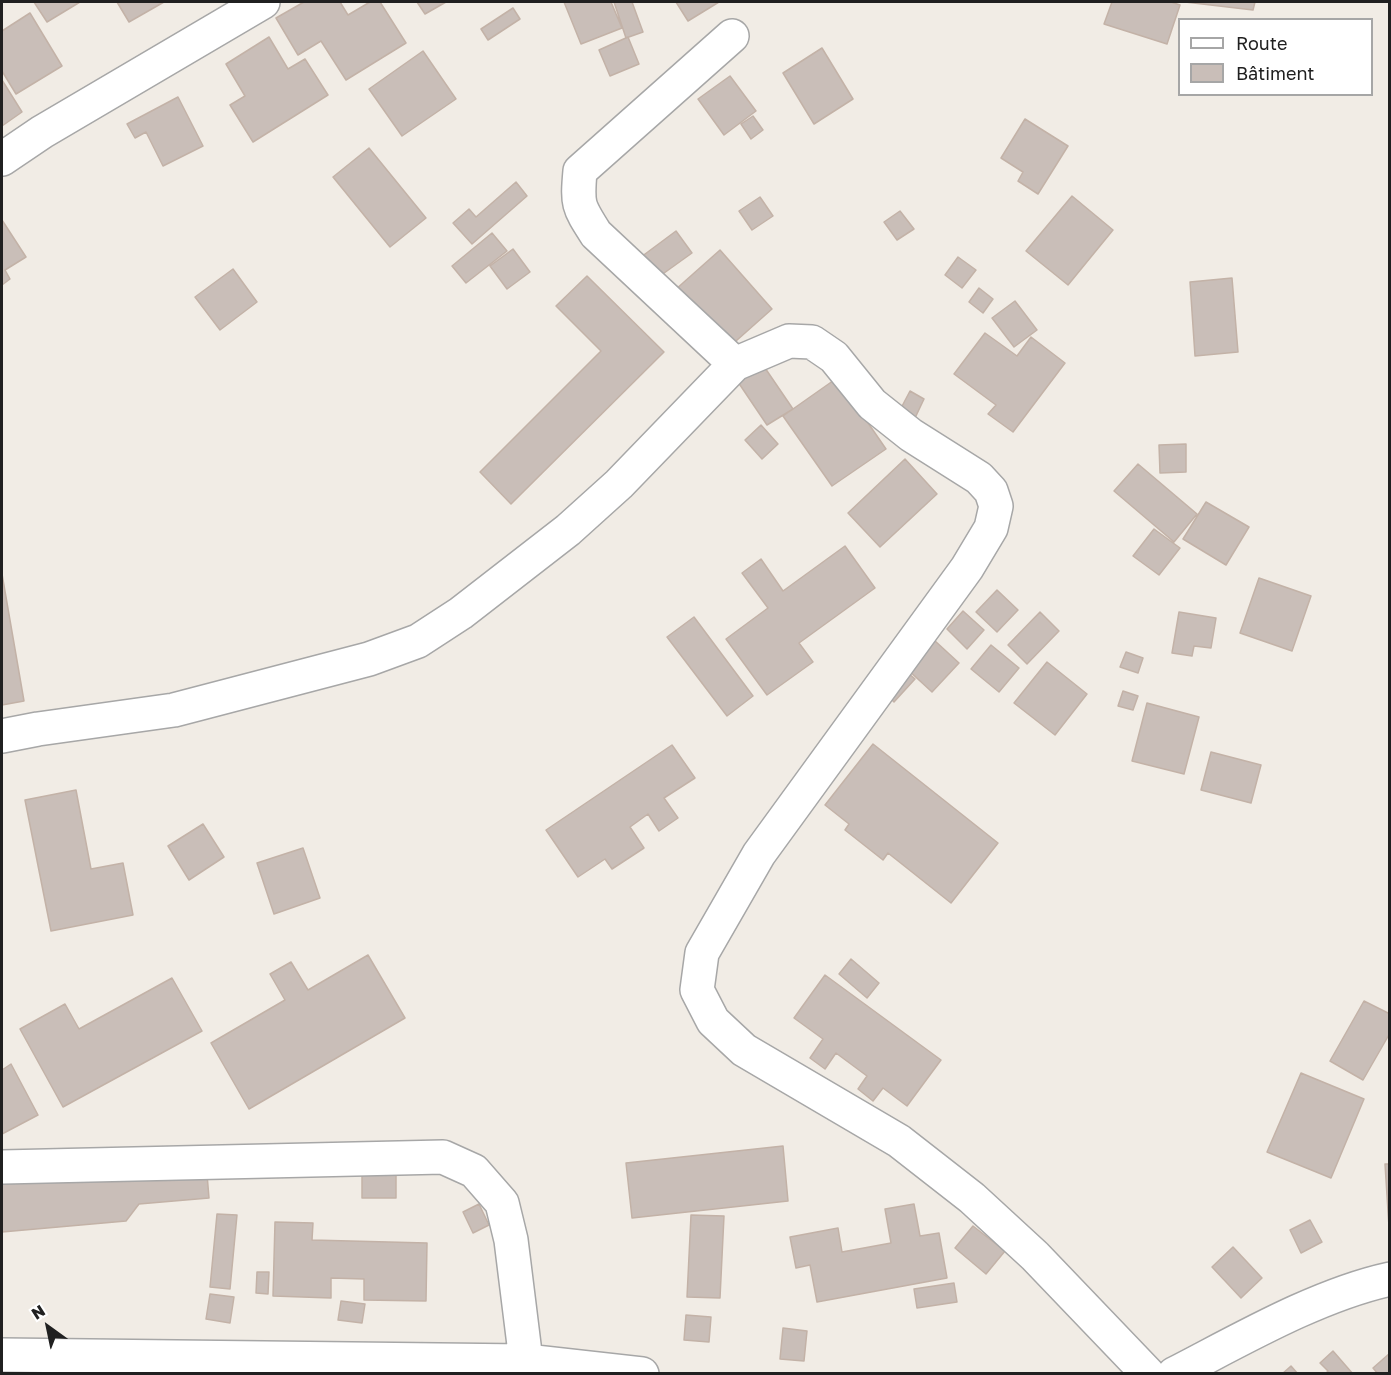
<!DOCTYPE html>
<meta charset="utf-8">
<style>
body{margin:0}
#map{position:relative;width:1391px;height:1375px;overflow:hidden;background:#f1ece5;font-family:"Golos Text",sans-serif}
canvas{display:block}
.frame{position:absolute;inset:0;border:3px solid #202020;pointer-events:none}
.legend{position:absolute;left:1178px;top:18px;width:195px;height:78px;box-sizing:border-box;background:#fff;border:2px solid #a6a6a6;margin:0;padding:8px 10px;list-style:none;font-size:18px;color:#202020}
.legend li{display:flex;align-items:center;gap:12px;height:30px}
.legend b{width:30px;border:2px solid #a6a6a6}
.north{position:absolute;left:18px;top:1297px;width:60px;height:60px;-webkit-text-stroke:4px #fff;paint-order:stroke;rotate:327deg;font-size:16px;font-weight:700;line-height:24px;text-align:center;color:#202020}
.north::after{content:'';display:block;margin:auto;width:21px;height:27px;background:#202020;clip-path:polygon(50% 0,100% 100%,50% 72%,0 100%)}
</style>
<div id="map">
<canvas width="1391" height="1375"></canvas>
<div class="frame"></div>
<ul class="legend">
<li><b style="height:8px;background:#fff"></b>Route</li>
<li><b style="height:16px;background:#c9beb8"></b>Bâtiment</li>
</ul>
<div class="north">N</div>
</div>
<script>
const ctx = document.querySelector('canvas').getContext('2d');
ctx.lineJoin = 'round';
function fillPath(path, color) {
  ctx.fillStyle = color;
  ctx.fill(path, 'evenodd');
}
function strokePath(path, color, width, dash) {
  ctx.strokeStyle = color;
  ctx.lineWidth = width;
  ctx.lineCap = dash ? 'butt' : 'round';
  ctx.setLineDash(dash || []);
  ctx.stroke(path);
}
const building = new Path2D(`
 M34,2H80L47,22Z
 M117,2H164L129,22Z
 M304,2H340L348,15L370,2H380L406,43L346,80L321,41L298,55L276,18Z
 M417,2H446L425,14Z
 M564,2H611L622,28L581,44Z
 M614,2H632L643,32L626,38Z
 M676,2H719L688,21Z
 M1112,2H1171L1180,5L1167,44L1104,24Z
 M1185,2H1255L1253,10Z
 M513,8L520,19L488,40L481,29Z
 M30,13L62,66L16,94L2,71V31Z
 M269,37L288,69L305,59L328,95L253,142L230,105L245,96L226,64Z
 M628,37L639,64L610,76L599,50Z
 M822,48L853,99L814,124L783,73Z
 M423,51L456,99L402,136L369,89Z
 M730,76L756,111L724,135L698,99Z
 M2,80L22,112L2,126Z
 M178,97L203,146L163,166L146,132L135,138L127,124Z
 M753,116L763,130L751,139L741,124Z
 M1025,119L1068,146L1038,194L1018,181L1023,172L1001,158Z
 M369,148L426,218L390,247L333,177Z
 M516,182L527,196L472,244L453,223L469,209L476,217Z
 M1072,196L1113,230L1068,285L1026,251Z
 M760,197L773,216L752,230L739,211Z
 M900,211L914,229L897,240L884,222Z
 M2,220L26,257L5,270L10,279L2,285Z
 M676,231L692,253L653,281L637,260Z
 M492,233L507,251L466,283L452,266Z
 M513,249L530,272L507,289L490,266Z
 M720,250L772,309L727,349L675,290Z
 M958,257L976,270L962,288L945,275Z
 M233,269L257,302L220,330L195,297Z
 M587,276L664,352L511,504L480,472L601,351L556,306Z
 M1232,278L1238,352L1195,356L1190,282Z
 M979,288L993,299L983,313L969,302Z
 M1015,301L1037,330L1014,347L992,318Z
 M985,333L1017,356L1031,337L1065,363L1013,432L988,414L996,405L954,374Z
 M763,365L793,409L767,425L738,382Z
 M837,378L886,449L832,486L783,416Z
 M910,391L924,399L915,418L900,410Z
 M761,425L778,444L762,459L745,440Z
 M1186,444V472L1160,473L1159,445Z
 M905,459L937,494L880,547L848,513Z
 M1138,464L1197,514L1174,542L1114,491Z
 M1206,502L1249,527L1226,565L1183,539Z
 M1154,529L1180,548L1159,575L1133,556Z
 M845,546L875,588L799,643L813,662L767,695L726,639L768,608L742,573L761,559L783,591Z
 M2,574L24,701L2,705Z
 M1259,578L1311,596L1292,651L1240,633Z
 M997,590L1018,610L997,632L976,612Z
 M963,611L984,630L967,649L947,629Z
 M1040,612L1059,631L1027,664L1008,645Z
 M1179,612L1216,618L1211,648L1194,646L1192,656L1172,653Z
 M694,617L753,696L727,716L667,637Z
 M934,640L959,663L932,692L907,669Z
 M991,645L1019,668L999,692L971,669Z
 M1126,652L1143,658L1138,673L1120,667Z
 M1047,662L1087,694L1055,735L1014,703Z
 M900,666L915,679L894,702L880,688Z
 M1123,691L1138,696L1133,710L1118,706Z
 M1147,703L1199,717L1184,774L1132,761Z
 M873,744L998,843L951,903L888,853L883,860L845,830L849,824L825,805Z
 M672,745L695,778L664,798L678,818L659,831L648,814L630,827L644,848L612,869L605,859L578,877L546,830Z
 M1211,752L1261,765L1251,803L1201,790Z
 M76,790L91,869L123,863L133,915L51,931L25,800Z
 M203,824L224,857L189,880L168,846Z
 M303,848L320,898L274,914L257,863Z
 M368,955L405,1018L249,1109L211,1043L285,1000L270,974L291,962L308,990Z
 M851,959L879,983L867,998L839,974Z
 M825,975L941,1060L907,1106L883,1088L873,1101L858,1089L867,1076L836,1053L825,1069L810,1058L823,1039L794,1018Z
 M172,978L202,1031L63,1107L20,1029L65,1004L79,1029Z
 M1364,1001L1390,1014V1033L1363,1080L1330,1061Z
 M11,1064L38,1115L2,1134V1070Z
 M1301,1073L1364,1099L1331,1178L1267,1152Z
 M783,1146L788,1201L632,1218L626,1163Z
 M206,1162L209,1198L139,1204L126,1221L2,1232V1180Z
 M1385,1164H1390V1227H1389Z
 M362,1169H396V1198H362Z
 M479,1204L489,1225L473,1233L463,1212Z
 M914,1204L920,1236L939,1233L947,1278L817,1302L810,1265L796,1268L790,1237L838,1228L842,1252L891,1243L885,1209Z
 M217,1214L237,1215L230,1289L210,1287Z
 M691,1215L724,1216L720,1298L687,1297Z
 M1310,1220L1322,1242L1301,1253L1290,1230Z
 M275,1222L313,1223L312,1240L427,1243L426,1301L364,1300V1279L331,1278V1298L273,1296Z
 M973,1226L1005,1251L986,1274L955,1248Z
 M1233,1247L1262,1278L1241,1298L1212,1267Z
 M257,1272H269L268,1294L256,1293Z
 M954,1283L957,1302L917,1308L914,1289Z
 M210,1294L234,1297L230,1323L206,1319Z
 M341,1301L365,1304L362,1323L338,1320Z
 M686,1315L711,1317L709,1342L684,1340Z
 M783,1328L807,1331L804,1361L780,1359Z
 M1333,1351L1353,1374H1325L1328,1371L1320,1363Z
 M1390,1353V1374H1378L1373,1368Z
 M1291,1366L1298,1374H1282Z`);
fillPath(building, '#c9beb8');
strokePath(building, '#c3b2a7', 1.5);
const minor = new Path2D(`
 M732,36L580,171C577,205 578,206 596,234L735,364
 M2,159L42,132L263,2
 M2,736L38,729L174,710L369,659L418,641L461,613L568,530L619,484L735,364L789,341L812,342L834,357L872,404L911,435L979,478L991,491L996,506L991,528L967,568L759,854L702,953L697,990L713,1021L744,1050L899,1141L972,1198L1035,1256L1148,1374
 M2,1167L443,1157L474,1171L502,1203L511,1240L526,1361
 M2,1355L526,1361L642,1374
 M1174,1374C1240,1340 1317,1295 1390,1279`);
strokePath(minor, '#a7a7a7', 36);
strokePath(minor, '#fff', 33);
</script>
